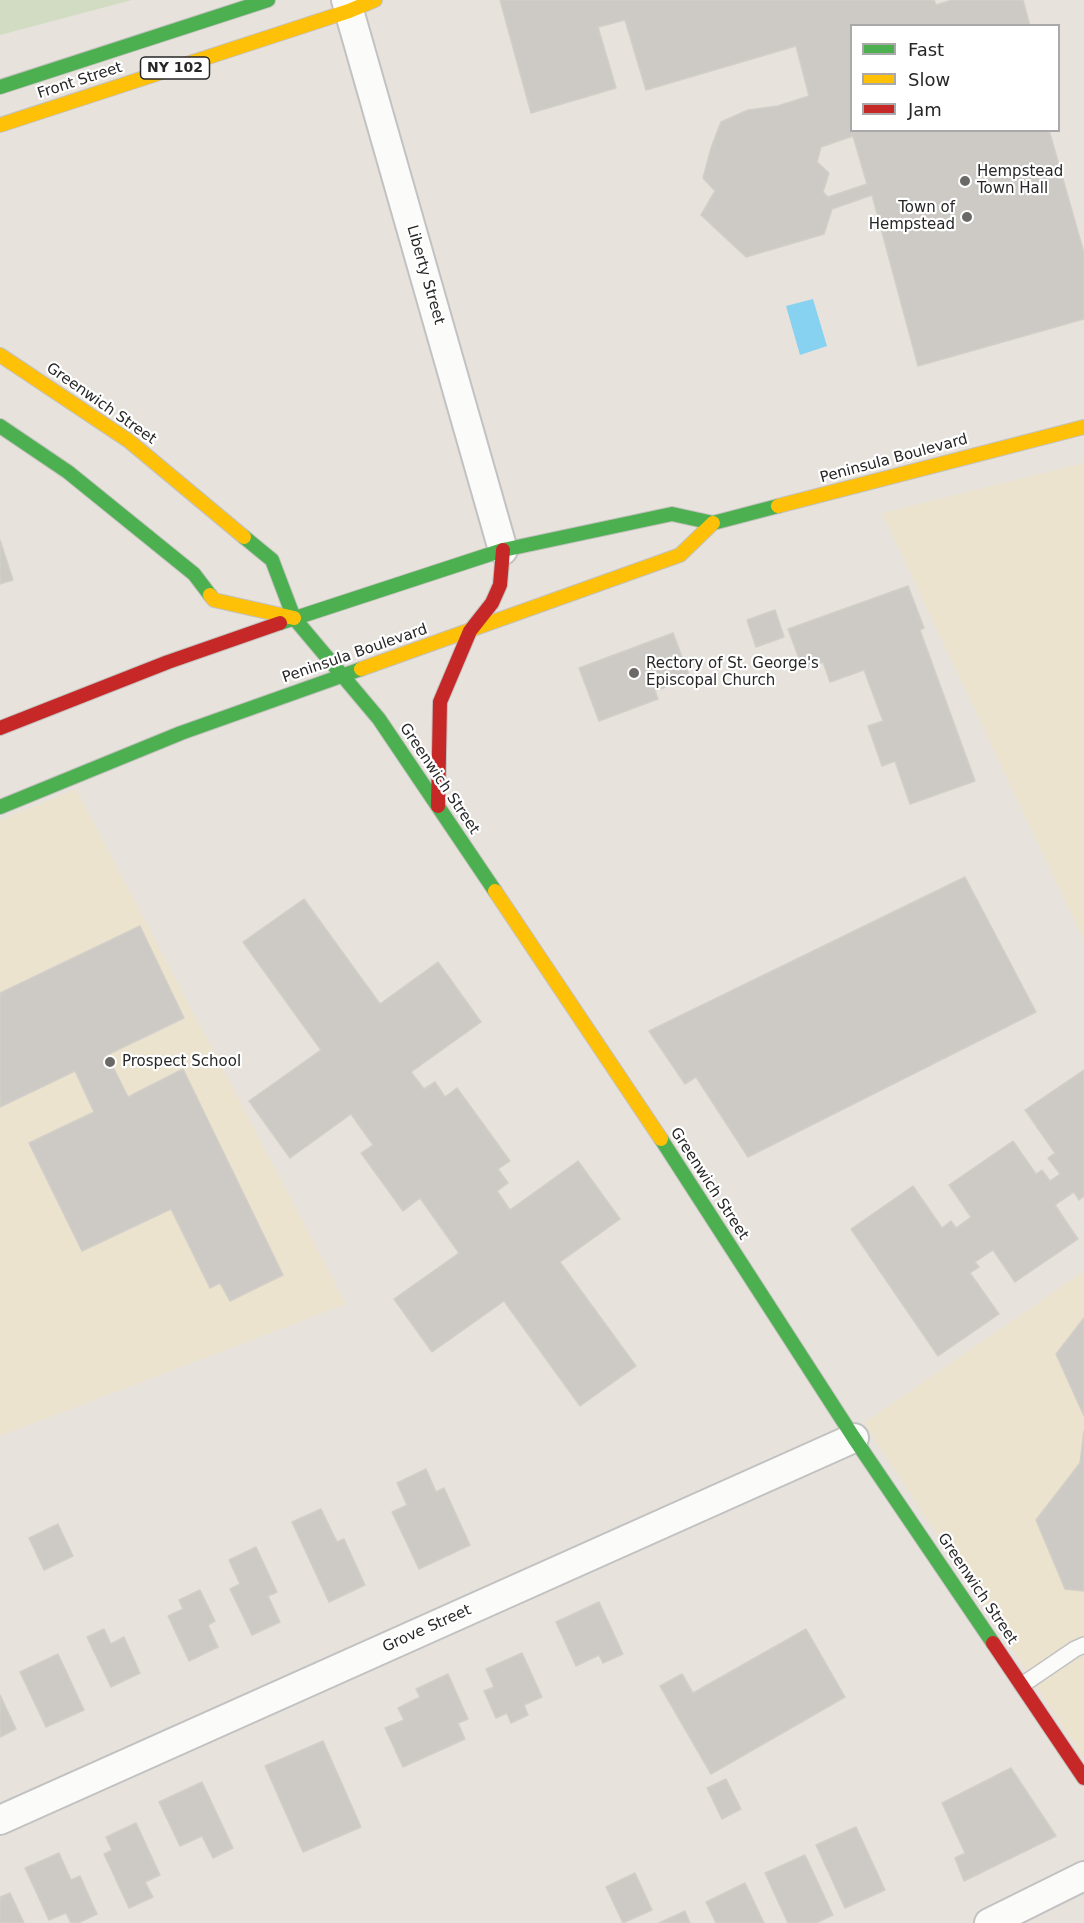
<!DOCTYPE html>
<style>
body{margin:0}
#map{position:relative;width:1084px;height:1923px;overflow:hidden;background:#e7e3dc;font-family:"DejaVu Sans",sans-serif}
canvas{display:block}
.legend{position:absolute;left:850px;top:24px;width:210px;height:108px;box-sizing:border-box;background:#fff;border:2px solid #a9a9a9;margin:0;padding:8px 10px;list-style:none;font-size:18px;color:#272727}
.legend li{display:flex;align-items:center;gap:12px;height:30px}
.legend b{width:30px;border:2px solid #a9a9a9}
</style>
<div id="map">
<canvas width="1084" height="1923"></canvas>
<ul class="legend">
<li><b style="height:8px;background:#4caf50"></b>Fast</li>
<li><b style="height:8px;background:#ffc107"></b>Slow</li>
<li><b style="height:8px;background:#c62828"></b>Jam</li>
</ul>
</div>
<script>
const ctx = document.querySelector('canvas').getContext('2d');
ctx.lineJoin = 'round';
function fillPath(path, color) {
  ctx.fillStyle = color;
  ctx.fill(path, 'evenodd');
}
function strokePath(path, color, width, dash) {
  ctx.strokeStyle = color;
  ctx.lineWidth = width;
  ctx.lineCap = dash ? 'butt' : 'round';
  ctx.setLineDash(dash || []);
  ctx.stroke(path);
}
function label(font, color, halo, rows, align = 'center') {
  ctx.font = font + ' "DejaVu Sans",sans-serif';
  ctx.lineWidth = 4.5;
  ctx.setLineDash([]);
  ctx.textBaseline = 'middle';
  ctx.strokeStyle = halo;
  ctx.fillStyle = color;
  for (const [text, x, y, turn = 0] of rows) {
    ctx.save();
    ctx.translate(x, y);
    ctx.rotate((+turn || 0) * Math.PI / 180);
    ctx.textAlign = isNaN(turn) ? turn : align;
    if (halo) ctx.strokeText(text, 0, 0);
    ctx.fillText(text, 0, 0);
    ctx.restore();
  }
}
fillPath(new Path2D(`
 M1084,463V941L882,513Z
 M76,789L346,1304L0,1436V820Z
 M1084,1271V1759L864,1423Z`), '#ece3cf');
fillPath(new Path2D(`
 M0,0H132L0,35Z`), '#d1dcc2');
fillPath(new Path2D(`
 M813,299L827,346L800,355L786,306Z`), '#87d2f1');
const building = new Path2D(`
 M500,0H934L936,5L952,0H1023L1030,26H852V130H1049L1084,253V319L918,366L872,195L832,209L824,234L746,257L701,215L715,191L703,178L711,148L721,122L748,110L778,106L809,96L796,46L646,90L625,20L598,27L616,88L531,113ZM853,136L867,184L828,197L823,192L829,173L817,162L821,147Z
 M0,540L13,580L0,584Z
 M908,586L924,628L920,630L975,781L910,804L895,761L882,766L868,726L883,721L864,670L830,682L823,662L803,669L788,629Z
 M775,610L784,637L756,647L747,620Z
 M673,633L690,678L655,691L658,699L599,721L579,668Z
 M965,877L1036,1012L748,1157L696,1077L685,1084L649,1031Z
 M304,899L380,1004L438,962L481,1022L411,1072L424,1089L435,1082L445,1097L457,1088L510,1161L498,1169L508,1183L497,1191L510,1210L578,1161L620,1219L560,1262L636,1366L580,1406L504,1301L432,1352L394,1299L459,1253L420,1198L403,1211L361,1153L373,1145L351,1114L290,1158L249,1101L321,1050L243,942Z
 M140,926L184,1018L107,1055L128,1097L183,1069L283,1275L230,1301L220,1283L210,1288L171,1209L82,1251L29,1143L94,1112L75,1071L0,1107V993Z
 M1084,1070V1196L1079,1200L1074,1192L1055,1205L1078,1239L1015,1282L993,1250L975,1262L979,1267L970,1273L999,1314L938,1356L851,1229L913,1186L942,1228L951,1221L956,1228L971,1217L949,1185L1013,1141L1036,1174L1042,1170L1050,1181L1060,1174L1048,1158L1055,1153L1025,1110Z
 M1084,1318V1416L1056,1354Z
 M1084,1431V1591L1065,1589L1036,1520L1080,1463Z
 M426,1469L436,1492L444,1488L470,1545L419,1569L392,1512L407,1505L397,1483Z
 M321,1509L337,1542L344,1539L365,1585L329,1602L292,1522Z
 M58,1524L73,1556L44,1570L29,1538Z
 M256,1547L277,1592L268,1596L280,1622L252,1635L230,1589L240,1584L229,1560Z
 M200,1590L215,1621L208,1625L218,1647L189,1661L168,1616L183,1609L179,1600Z
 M599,1602L623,1654L603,1663L599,1655L576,1666L556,1622Z
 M104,1629L111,1644L124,1637L140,1673L111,1687L87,1637Z
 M806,1629L845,1697L711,1774L660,1686L682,1674L693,1693Z
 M522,1653L542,1697L524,1705L528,1715L511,1723L507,1713L496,1718L484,1691L494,1687L486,1669Z
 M58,1654L84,1710L46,1727L20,1672Z
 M448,1674L468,1719L458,1723L465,1739L403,1767L385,1728L404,1720L398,1708L420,1697L416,1689Z
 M0,1695L16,1729L0,1737Z
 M323,1741L361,1827L303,1852L265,1766Z
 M1011,1768L1056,1836L964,1881L955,1858L965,1853L942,1803Z
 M726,1779L741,1809L722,1819L707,1788Z
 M202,1782L233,1848L213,1858L202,1836L180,1846L159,1802Z
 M136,1823L160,1875L145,1882L153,1897L129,1908L104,1854L112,1850L106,1837Z
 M856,1827L885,1890L845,1908L816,1845Z
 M59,1853L71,1880L80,1876L97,1914L78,1923H71L66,1913L49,1920L25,1868Z
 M805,1855L833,1915L816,1923H788L765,1873Z
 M635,1873L652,1910L623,1923L606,1887Z
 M745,1883L764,1923H716L706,1902Z
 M10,1893L24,1923H0V1897Z
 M685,1911L690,1923H659Z`);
fillPath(building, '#cdcac5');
strokePath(building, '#d2cec8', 1.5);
const lane = new Path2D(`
 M1022,1685L1075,1649L1084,1645`);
const street = new Path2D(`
 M346,0L503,550
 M0,1820L854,1438
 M989,1923L1084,1876`);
const fast = new Path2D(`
 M0,87L268,0
 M0,426L68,472L194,574L210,595
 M244,537L272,560L294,618L379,719L495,891
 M280,623L503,550L672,514L713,523L778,506
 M0,807L181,733L361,669
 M661,1139L854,1438L993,1643`);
const slow = new Path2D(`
 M0,125L349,11L375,0
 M0,355L129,441L244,537
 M778,506L1084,427
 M210,595L214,600L294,618
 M361,669L680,555L713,523
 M495,891L661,1139`);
const jam = new Path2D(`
 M0,728L168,662L280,623
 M438,806L440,702L470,631L492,603L500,585L503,550
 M993,1643L1084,1778`);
strokePath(lane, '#c3c2c2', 18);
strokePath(street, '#c3c2c2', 32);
strokePath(fast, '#c3c1bf', 16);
strokePath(slow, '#c3c1bf', 16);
strokePath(jam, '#c3c1bf', 16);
strokePath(lane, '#fbfbfa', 15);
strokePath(street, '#fbfbfa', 28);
strokePath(fast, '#4caf50', 14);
strokePath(slow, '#ffc107', 14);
strokePath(jam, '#c62828', 14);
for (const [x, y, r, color] of [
 [965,181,6,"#6a6966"],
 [967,217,6,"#6a6966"],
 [634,673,6,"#6a6966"],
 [110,1062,6,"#6a6966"]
]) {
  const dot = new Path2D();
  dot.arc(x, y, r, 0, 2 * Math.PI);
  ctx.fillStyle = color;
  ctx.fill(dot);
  strokePath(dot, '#fff', 2);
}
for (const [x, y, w] of [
 [175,68,69]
]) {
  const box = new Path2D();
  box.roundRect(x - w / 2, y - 11, w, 22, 4.5);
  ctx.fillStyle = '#fff';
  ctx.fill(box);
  strokePath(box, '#272727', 1.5);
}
label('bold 14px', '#272727', null, [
 ["NY 102",175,68]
]);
label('15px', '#272727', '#fff', [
 ["Front Street",80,81,-18],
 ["Liberty Street",425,275,74],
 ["Greenwich Street",101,404,35],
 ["Peninsula Boulevard",894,459,-15],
 ["Peninsula Boulevard",355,654,-19],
 ["Greenwich Street",439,779,56],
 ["Greenwich Street",709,1184,57],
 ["Greenwich Street",977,1589,56],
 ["Grove Street",427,1629,-24]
]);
label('15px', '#272727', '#fff', [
 ["Hempstead",977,172],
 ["Town Hall",977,189],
 ["Town of",955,208,"right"],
 ["Hempstead",955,225,"right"],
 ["Rectory of St. George's",646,664],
 ["Episcopal Church",646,681],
 ["Prospect School",122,1062]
], 'left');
</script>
